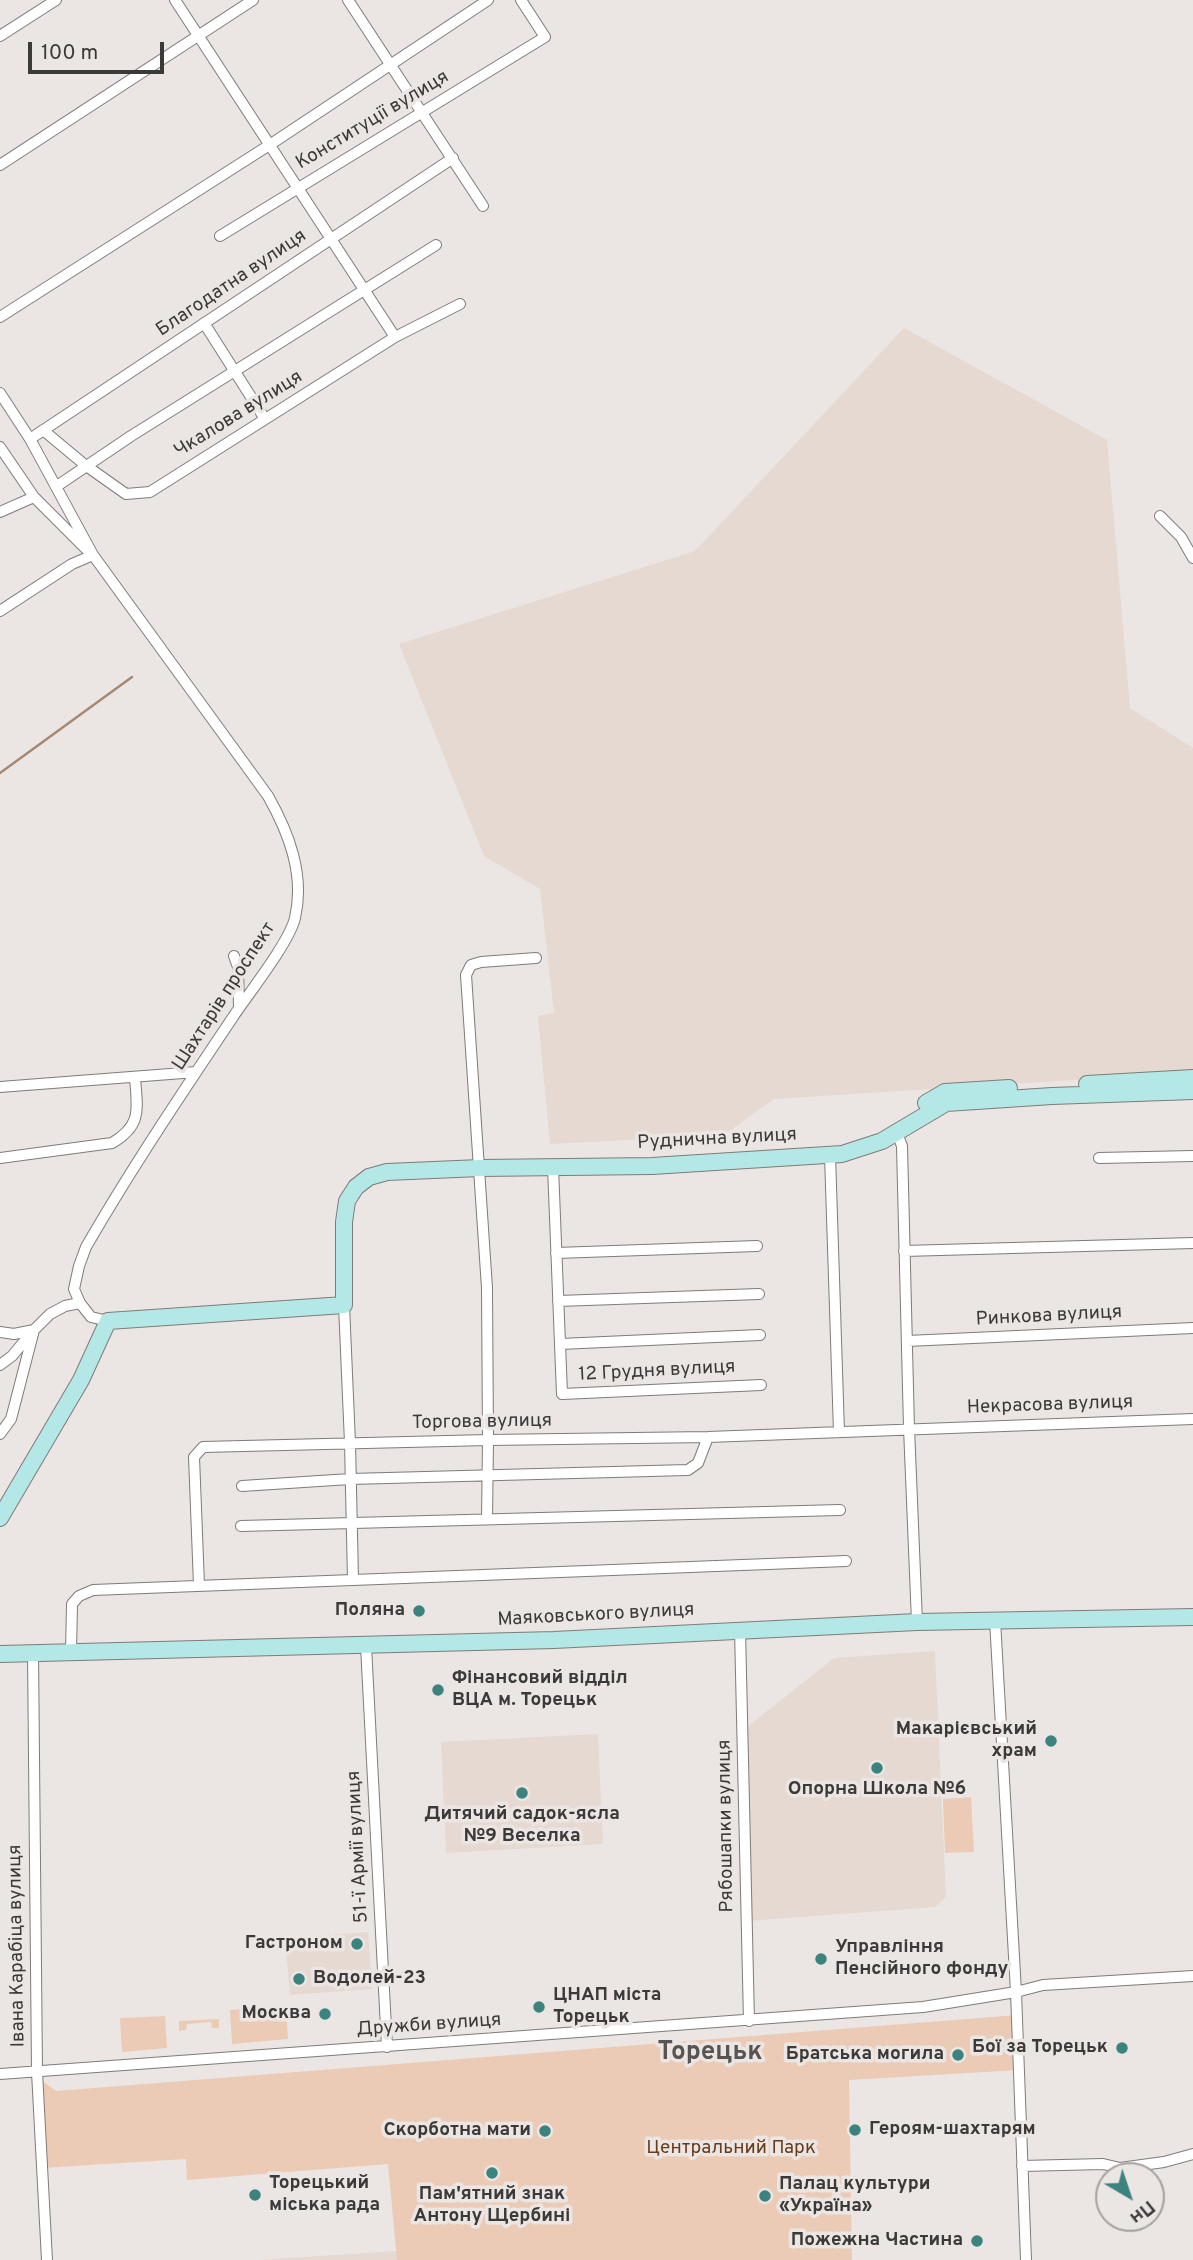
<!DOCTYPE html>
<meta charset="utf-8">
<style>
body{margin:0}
#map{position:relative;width:1193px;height:2260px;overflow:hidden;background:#ebe6e3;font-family:Overpass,sans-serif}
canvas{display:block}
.north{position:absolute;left:1095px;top:2162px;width:70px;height:70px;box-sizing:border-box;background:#ebe6e3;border:2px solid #a5a19f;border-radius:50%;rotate:141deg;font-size:19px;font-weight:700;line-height:28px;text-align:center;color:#3b3a38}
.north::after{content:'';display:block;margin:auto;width:24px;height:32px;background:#3c837f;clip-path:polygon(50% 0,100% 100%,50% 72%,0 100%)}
.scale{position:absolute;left:28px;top:42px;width:136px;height:32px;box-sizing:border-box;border:4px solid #3b3a38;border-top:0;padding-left:9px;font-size:21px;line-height:24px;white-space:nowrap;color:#3b3a38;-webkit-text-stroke:5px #ebe6e3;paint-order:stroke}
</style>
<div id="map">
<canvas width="1193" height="2260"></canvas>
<div class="north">Пн</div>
<div class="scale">100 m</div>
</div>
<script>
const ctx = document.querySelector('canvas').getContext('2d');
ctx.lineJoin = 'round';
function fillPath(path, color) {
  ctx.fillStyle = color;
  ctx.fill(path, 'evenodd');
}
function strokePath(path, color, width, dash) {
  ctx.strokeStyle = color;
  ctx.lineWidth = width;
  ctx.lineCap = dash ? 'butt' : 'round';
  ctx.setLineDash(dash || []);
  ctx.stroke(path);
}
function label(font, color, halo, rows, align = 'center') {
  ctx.font = font + ' Overpass,sans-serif';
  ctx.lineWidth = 7;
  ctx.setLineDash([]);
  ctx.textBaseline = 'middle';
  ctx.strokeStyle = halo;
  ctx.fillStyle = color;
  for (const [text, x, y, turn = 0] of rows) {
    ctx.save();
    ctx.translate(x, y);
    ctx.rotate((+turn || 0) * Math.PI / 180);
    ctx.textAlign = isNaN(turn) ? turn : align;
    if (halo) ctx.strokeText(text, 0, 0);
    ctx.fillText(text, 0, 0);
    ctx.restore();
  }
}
fillPath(new Path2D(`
 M904,328L1107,440L1130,708L1193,748V1070L1153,1075L774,1099L724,1135L550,1144L538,1016L554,1013L540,889L484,856L399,644L695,551Z
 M935,1651L946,1897L935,1907L747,1921V1727L834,1658Z
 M598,1734L603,1844L446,1853L441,1742Z
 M368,1932L372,1989L290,1995L285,1938Z
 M397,2251V2260H258Z`), '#e5d9d2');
fillPath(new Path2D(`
 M971,1797L974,1852L945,1853L943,1799Z
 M286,2007L288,2039L232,2044L230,2010Z
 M1017,2015L1019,2070L849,2080L852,2260H397L388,2164L187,2180L186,2159L42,2168L38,2078L56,2091Z
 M165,2016L167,2048L122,2052L120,2018Z
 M219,2019V2028H212L211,2022L187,2024L186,2030L179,2031V2021Z`), '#ebcbb5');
strokePath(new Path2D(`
 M0,773L132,677`), '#a78873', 2.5);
const minor = new Path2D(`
 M175,0L395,337
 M348,0L483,206
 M0,36L56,0
 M0,165L253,0
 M220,236L545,37L521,0
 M0,317L271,144L488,0
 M204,323L265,419
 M0,393L30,439L93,555L268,796C289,833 305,875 295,918C289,943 248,994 233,1017C182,1093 131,1169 86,1247L79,1266L74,1289L80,1303L91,1317L108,1321
 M43,430L85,465L126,494L150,492L395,337L460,304
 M30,439L453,158
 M0,447L34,497L86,549
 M57,486L131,436L436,245
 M0,512L34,497
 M1160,516L1181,537L1193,558
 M0,611L72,564L93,555
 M234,956L238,967L239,1007
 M0,1087L196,1072
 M897,1133L902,1146L909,1428L917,1622
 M830,1155L839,1432
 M0,1158L112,1143C143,1125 137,1108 135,1077
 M1099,1158L1193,1156
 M553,1167L562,1394L761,1385
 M904,1251L1193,1243
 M556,1253L757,1246
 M558,1301L759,1294
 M344,1305L350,1443L353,1579
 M0,1332L14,1334L34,1330L50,1314L65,1306L80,1303
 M907,1341L1193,1328
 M560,1344L760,1335
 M0,1365L12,1356L32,1332
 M0,1434L11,1419L34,1330
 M242,1486L350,1479L688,1470L698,1463L708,1437
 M487,1519L488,1440L487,1288L466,975L471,965L481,962L536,958
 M241,1526L840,1510
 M199,1585L194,1457L203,1447L488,1440L708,1437L1193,1419
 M995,1620L1016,1992L1026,2260
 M740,1630L749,2021
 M366,1646L387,2047
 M33,1652L37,2072L47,2260
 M71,1652L72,1604L79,1596L93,1590L846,1561
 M0,2074L923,2007L1016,1992L1043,1985L1193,1976
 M1022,2166L1103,2164L1120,2168L1164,2162L1193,2154`);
const secondary = new Path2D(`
 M1087,1084L1193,1078
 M926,1103L945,1092L1009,1088
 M0,1518L81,1380L108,1321L344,1305V1222L347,1201L356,1187L369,1177L387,1172L480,1168L652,1166L842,1154L882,1141L946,1103L1052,1096L1193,1091
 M0,1654L554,1640L917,1622L1193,1617`);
strokePath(minor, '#7f7b78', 12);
strokePath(secondary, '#7f7b78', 18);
strokePath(minor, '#fff', 10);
strokePath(secondary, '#b4e8e6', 16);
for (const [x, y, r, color] of [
 [419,1611,7,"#3c837f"],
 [438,1690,7,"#3c837f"],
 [1051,1741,7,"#3c837f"],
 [877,1768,7,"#3c837f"],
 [522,1793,7,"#3c837f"],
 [357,1944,7,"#3c837f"],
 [821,1959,7,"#3c837f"],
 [299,1979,7,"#3c837f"],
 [539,2007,7,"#3c837f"],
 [325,2014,7,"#3c837f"],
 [1122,2048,7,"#3c837f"],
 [958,2055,7,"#3c837f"],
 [855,2130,7,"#3c837f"],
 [545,2131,7,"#3c837f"],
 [492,2173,7,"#3c837f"],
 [255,2195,7,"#3c837f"],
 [765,2196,7,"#3c837f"],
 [977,2241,7,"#3c837f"]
]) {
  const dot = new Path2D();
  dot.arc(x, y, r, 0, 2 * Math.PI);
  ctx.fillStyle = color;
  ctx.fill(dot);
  strokePath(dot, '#ebe6e3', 2.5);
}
label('19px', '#3b3a38', '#ebe6e3', [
 ["Конституції вулиця",373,121,-31],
 ["Благодатна вулиця",232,284,-34],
 ["Чкалова вулиця",239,415,-32],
 ["Шахтарів проспект",225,997,-57],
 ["Руднична вулиця",717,1140,-3],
 ["Ринкова вулиця",1049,1317,-3],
 ["12 Грудня вулиця",657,1372,-3],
 ["Некрасова вулиця",1050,1406,-2],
 ["Торгова вулиця",482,1423,-1],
 ["Маяковського вулиця",596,1616,-3],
 ["Рябошапки вулиця",727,1826,-91],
 ["51-ї Армії вулиця",359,1847,-93],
 ["Івана Карабіца вулиця",18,1946,-91],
 ["Дружби вулиця",429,2026,-4]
]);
label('bold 19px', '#3b3a38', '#ebe6e3', [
 ["Поляна",405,1611],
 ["Фінансовий відділ",452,1679,"left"],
 ["ВЦА м. Торецьк",452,1701,"left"],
 ["Макарієвський",1037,1730],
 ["храм",1037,1752],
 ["Опорна Школа №6",877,1790,"center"],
 ["Дитячий садок-ясла",522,1815,"center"],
 ["№9 Веселка",522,1837,"center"],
 ["Гастроном",343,1944],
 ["Управління",835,1948,"left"],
 ["Пенсійного фонду",835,1970,"left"],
 ["Водолей-23",313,1979,"left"],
 ["ЦНАП міста",553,1996,"left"],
 ["Торецьк",553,2018,"left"],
 ["Москва",311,2014],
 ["Бої за Торецьк",1108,2048],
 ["Братська мoгила",944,2055],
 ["Героям-шахтарям",869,2130,"left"],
 ["Скорботна мати",531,2131],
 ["Торецький",269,2184,"left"],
 ["міська рада",269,2206,"left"],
 ["Палац культури",779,2185,"left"],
 ["«Україна»",779,2207,"left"],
 ["Пам'ятний знак",492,2195,"center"],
 ["Антону Щербині",492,2217,"center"],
 ["Пожежна Частина",963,2241]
], 'right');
label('19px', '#683c1a', '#ebe6e3', [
 ["Центральний Парк",731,2149]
]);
label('bold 26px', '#585452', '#ebe6e3', [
 ["Торецьк",710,2054]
]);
</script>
